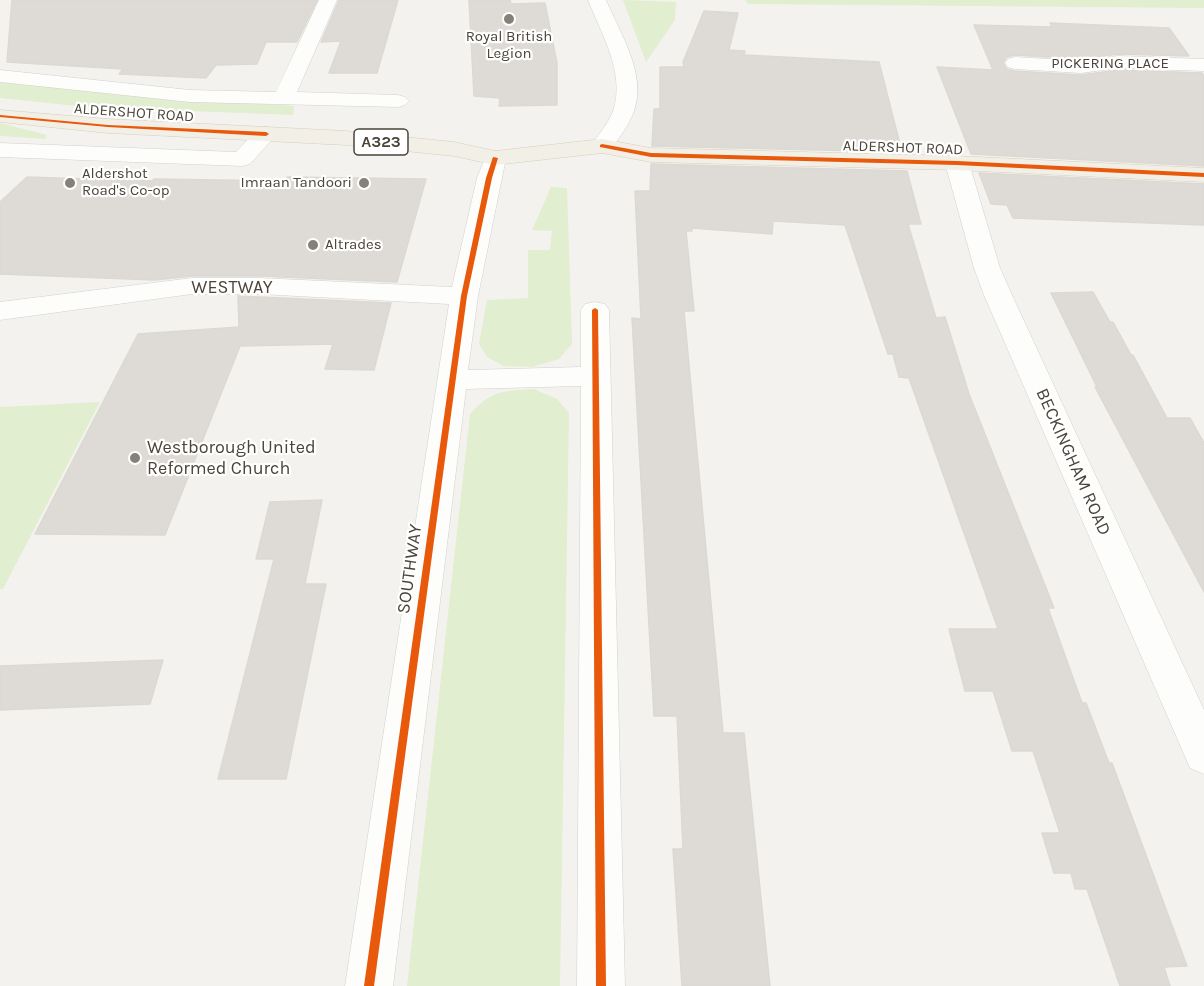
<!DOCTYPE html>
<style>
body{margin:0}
canvas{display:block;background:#f4f2ee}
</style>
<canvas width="1204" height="986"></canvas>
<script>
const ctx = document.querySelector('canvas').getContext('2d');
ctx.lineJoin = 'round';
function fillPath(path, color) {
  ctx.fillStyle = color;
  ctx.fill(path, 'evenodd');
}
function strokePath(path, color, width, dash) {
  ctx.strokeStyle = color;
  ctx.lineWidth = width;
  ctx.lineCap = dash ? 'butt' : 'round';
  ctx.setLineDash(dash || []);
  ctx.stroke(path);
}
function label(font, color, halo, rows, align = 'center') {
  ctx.font = font + ' Karla,sans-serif';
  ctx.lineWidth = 4.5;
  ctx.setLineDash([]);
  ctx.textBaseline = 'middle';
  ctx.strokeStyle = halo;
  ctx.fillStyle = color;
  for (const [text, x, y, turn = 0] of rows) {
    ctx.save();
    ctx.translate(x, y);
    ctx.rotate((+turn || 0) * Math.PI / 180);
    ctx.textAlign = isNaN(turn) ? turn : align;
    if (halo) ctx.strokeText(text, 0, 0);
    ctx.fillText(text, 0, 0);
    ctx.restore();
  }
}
fillPath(new Path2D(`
 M623,0L676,2L675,20L646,62Z
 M745,0H1204V8L748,4Z
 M0,80L172,98L294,106L293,115L86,107L0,98Z
 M0,123L47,135L45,139L0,136Z
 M551,187L567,188L572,344L559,359L532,367L503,366L487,357L479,344L487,300L528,298V250H550L552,231L532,230Z
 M534,389L557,399L569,413L560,986H407L470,414C492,390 502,391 534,389Z
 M100,402L3,589H0V407Z`), '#e1eecf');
const building = new Path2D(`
 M12,0H317L297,42H266L257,64L216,65L206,78L119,74L123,69L7,62Z
 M339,0H398L377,73H329L341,41L321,42Z
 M469,0H510L511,4L545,3L557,63V105L499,106L500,98L474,96Z
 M704,11L738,13L729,50L745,51L744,55L879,62L902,152L652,146L654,109H660V67H684L683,62Z
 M1050,23L1169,28L1189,56L1118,54L1081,59L1015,55L1007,57L1003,63L1007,69L1015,71L1081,75L1118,70L1202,73L1204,76V166L971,154L937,67L993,70L974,25L1052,27Z
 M651,164L907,171L921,224H908L936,318L945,317L969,394L1054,608H1048L1082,703H1086L1109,763H1112L1187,966L1164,967L1170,986H1120L1087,889H1075L1071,873H1054L1042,833H1060L1033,751H1012L993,691H965L949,629H998L909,378L899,377L893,354H888L845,225L773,221L772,234L692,228V231H686L694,311H684L723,733H744L770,986H682L673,849H683L677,716H654L632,318L641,319L635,191H650Z
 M979,173L1204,184V225L1013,218L1007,205L991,204Z
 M27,177L152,181L154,179L285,181L287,177L426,179L397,282L259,276H192L155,280L0,274V202Z
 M1093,292L1110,322H1113L1131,355H1133L1167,418H1190L1204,443V592L1095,387H1097L1051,293Z
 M238,296L391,303L374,370L325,369L333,344L240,346L165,535L35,534L138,334L239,327Z
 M322,500L305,584H326L286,779H218L274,559H256L270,502Z
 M163,660L150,704L0,710V666Z`);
fillPath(building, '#dedbd6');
strokePath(building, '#dcd9d4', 1.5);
const minor = new Path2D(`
 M319,0H337L297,92L398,95L405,97L409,101L405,105L398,107L190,102L0,82V70L190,90L276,92Z
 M588,0H606C620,33 647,74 634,111C629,125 619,138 610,151L602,153L594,151L591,146C598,135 608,124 613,111C626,74 601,33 588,0Z
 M1118,56L1204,59V71L1118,68L1081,73L1015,69L1008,67L1005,63L1008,59L1015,57L1081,61Z
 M266,127L274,129L277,134L250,164L242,166L0,157V143L236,152L258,129Z
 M495,151L503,153L506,158L478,296L468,370L581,367V310L585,304L595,302L605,304L609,310L625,986H577L581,386L466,389L393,986H345L449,304L259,294H192L0,320V302L192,278H259L452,287L477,178L487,153Z
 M957,156L965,158L969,163L1000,268L1012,295L1204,710V774L1190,768L984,295L974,268L945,163L949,158Z`);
const major = new Path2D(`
 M0,110L108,119L346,131L454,142L495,151L602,139L651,148L957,156L1204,168V182L957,170L651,162L602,153L495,165L454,156L346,145L108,133L0,122Z`);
strokePath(minor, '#d2d0cb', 1);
strokePath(major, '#d6cebb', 1);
fillPath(minor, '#fdfdfc');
fillPath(major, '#f2efe6');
fillPath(new Path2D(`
 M0,115L108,125L266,132L269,134L266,136L108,127L0,117Z
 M602,144L651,153L957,161L1204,173V177L957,165L651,157L600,147V145Z
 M493,157L498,158L492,178L467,296L374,986H364L461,296L486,178Z
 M595,308L598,310L606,986H596L592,310Z`), '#e8590c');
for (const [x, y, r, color] of [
 [509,19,6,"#868178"],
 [70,183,6,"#868178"],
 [364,183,6,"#868178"],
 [313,245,6,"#868178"],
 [135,458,6,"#868178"]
]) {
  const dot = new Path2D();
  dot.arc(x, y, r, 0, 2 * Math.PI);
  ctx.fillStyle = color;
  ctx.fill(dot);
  strokePath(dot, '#fff', 2);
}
label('15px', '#4b4439', '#fff', [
 ["Royal British",509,37,"center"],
 ["Legion",509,54,"center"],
 ["Aldershot",82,174],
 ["Road's Co-op",82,191],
 ["Imraan Tandoori",352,183,"right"],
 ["Altrades",325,245]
], 'left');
label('15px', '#4b4439', '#fff', [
 ["PICKERING PLACE",1110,64],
 ["ALDERSHOT ROAD",134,113,4],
 ["ALDERSHOT ROAD",903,148,2]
]);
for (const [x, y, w] of [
 [381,142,54]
]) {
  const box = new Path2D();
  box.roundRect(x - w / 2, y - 13, w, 26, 4.5);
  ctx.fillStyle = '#fff';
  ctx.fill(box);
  strokePath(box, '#4b4439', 1.5);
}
label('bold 16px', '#4b4439', null, [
 ["A323",381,142]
]);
label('18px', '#4b4439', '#fff', [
 ["WESTWAY",232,288],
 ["BECKINGHAM ROAD",1073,462,66],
 ["SOUTHWAY",410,569,-82]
]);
label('18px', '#4b4439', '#fff', [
 ["Westborough United",147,448],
 ["Reformed Church",147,469]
], 'left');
</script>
